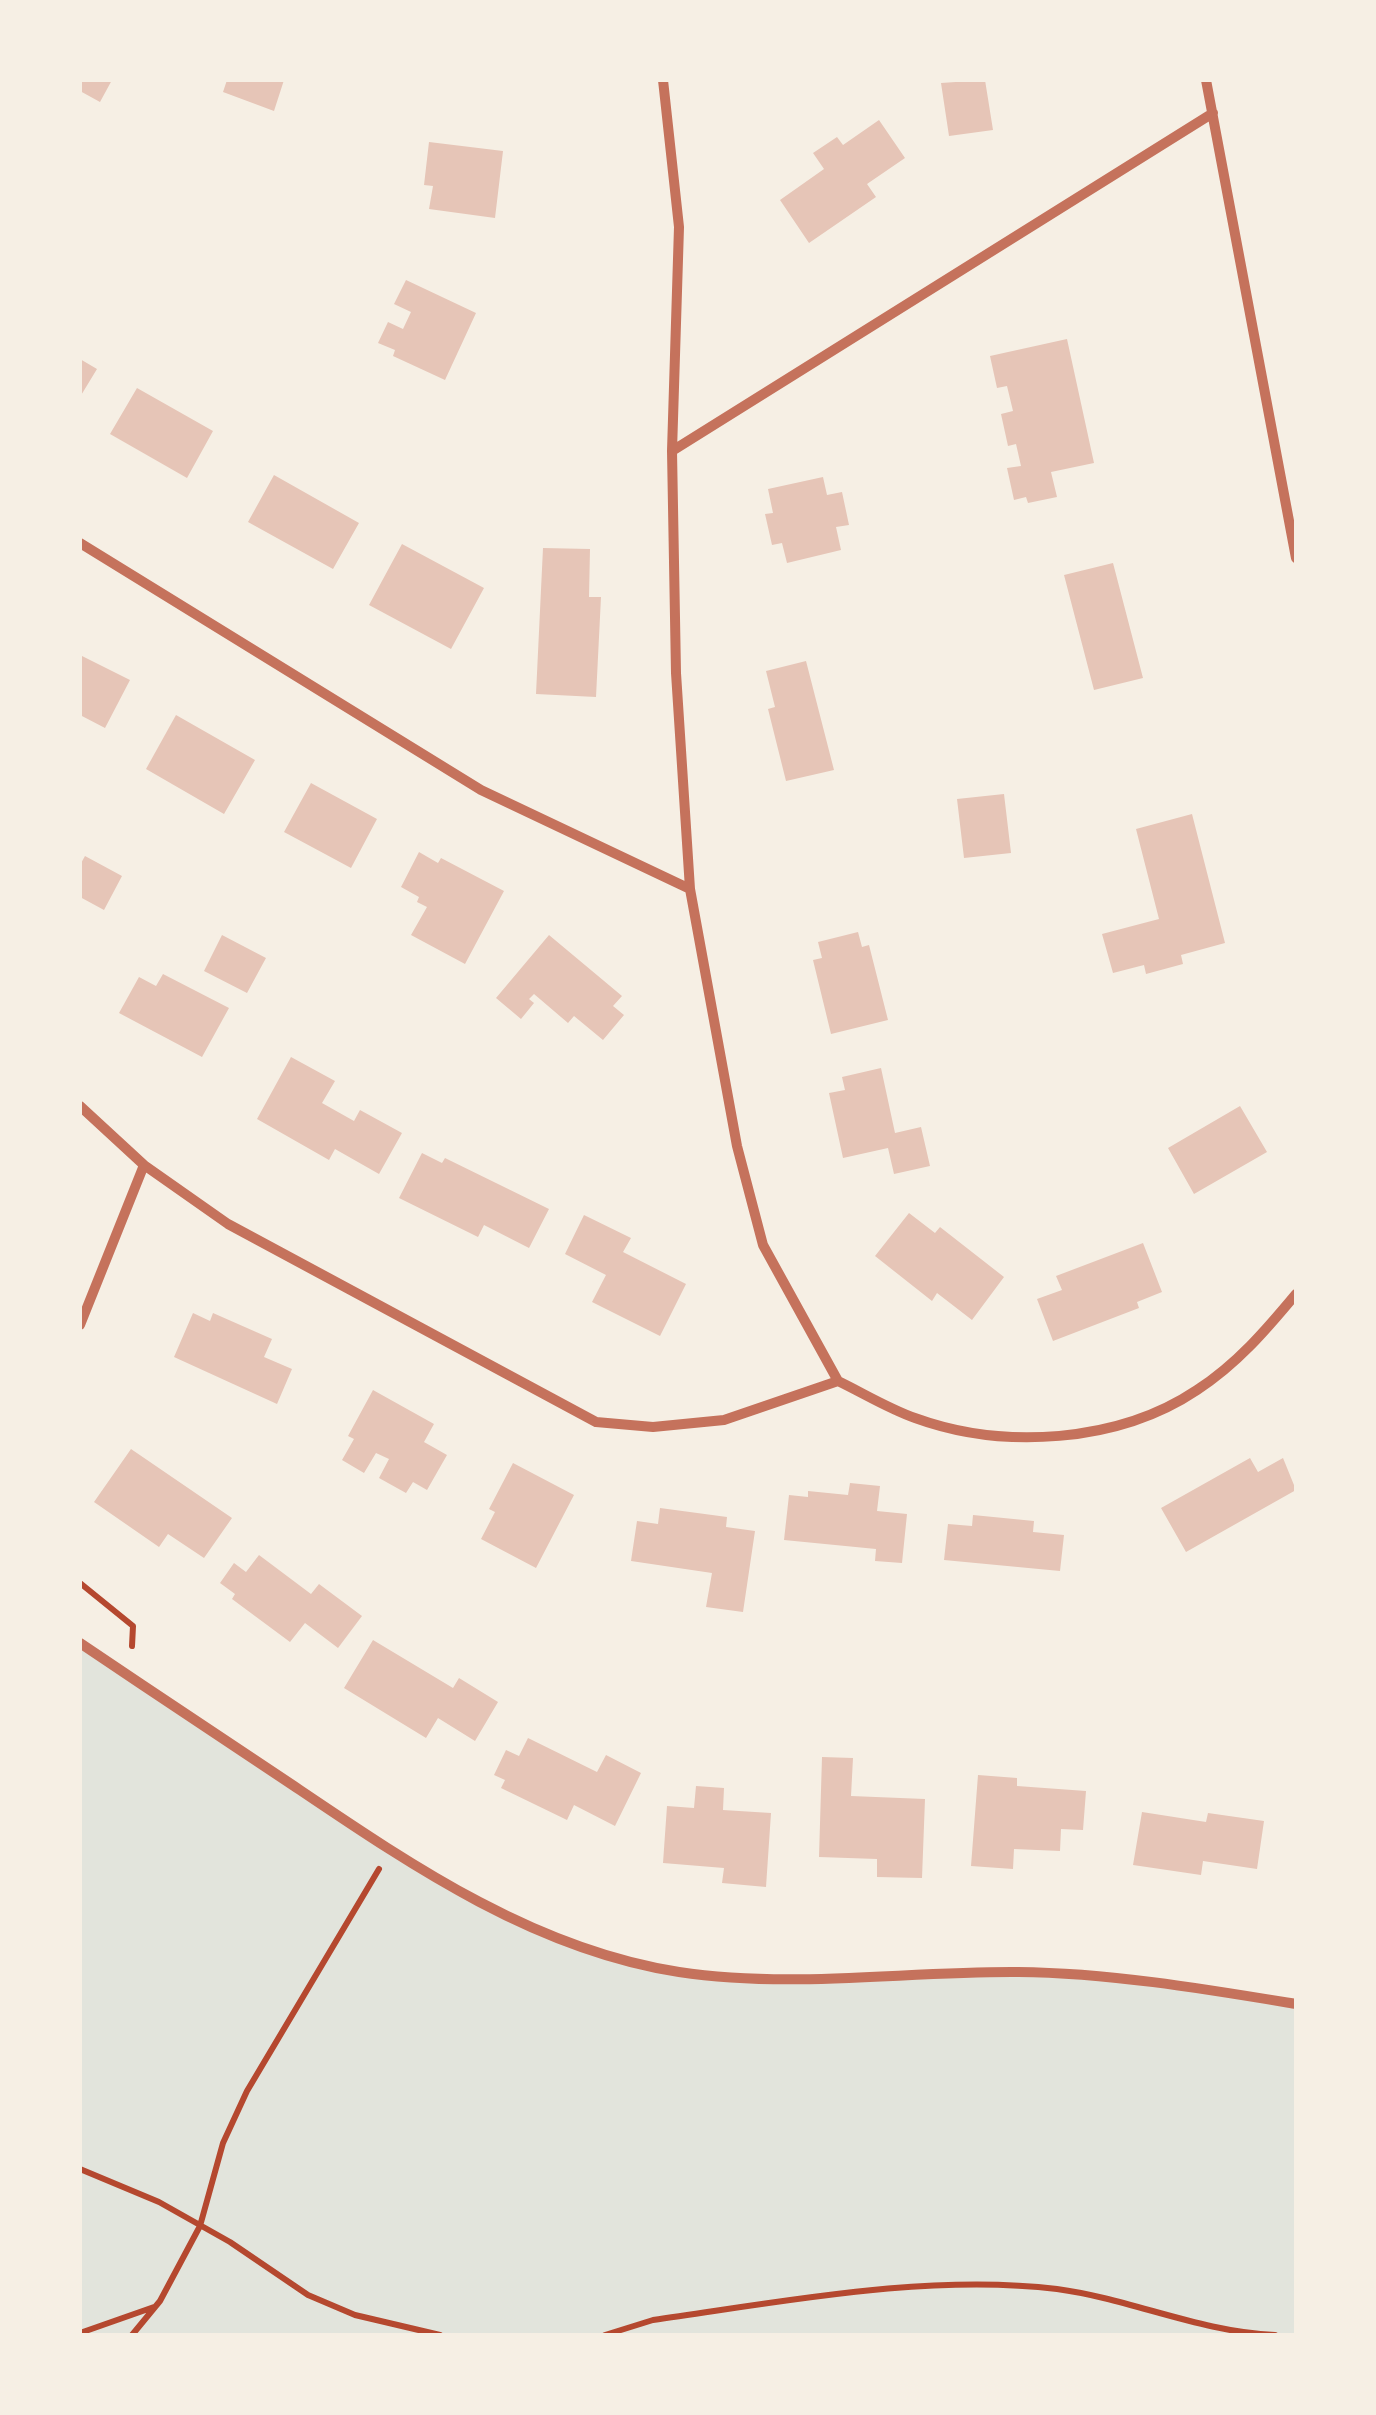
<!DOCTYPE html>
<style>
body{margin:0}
#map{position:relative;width:1376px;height:2415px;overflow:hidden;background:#f6efe4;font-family:Signika,sans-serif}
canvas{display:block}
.frame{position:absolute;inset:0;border:82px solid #f6efe4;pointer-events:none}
</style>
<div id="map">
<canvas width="1376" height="2415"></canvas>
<div class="frame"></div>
</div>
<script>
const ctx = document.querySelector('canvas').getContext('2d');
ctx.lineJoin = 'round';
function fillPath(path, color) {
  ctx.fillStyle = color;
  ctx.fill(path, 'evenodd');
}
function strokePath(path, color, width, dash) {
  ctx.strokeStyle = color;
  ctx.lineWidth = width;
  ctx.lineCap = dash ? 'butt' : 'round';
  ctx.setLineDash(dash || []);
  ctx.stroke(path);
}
fillPath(new Path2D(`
 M80,1643C151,1691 222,1738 294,1786C411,1865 535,1950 679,1972C792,1989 905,1970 1018,1972C1111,1973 1204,1991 1296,2004V2335H80Z`), '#e2e4dc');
fillPath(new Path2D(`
 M80,80H112L100,102L80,91Z
 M227,80H284L274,111L223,92Z
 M985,80L993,130L949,136L941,83Z
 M879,120L905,158L867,184L876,197L809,243L780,200L824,169L813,153L837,137L843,145Z
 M429,142L503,151L495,218L429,209L433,186L424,185Z
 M406,280L476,313L445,380L393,356L395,350L378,343L388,322L403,329L411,312L394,304Z
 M1067,339L1094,463L1051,472L1057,497L1028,503L1026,497L1014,500L1007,468L1021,466L1016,444L1008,446L1001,414L1013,411L1007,386L997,388L990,356Z
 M80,359L97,369L80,397Z
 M137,388L213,431L187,478L110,434Z
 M274,475L359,523L333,569L248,522Z
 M823,477L827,495L842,492L849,525L836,527L841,550L787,563L782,543L772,545L765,514L773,513L768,489Z
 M402,544L484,588L451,649L369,605Z
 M543,548L590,549L589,597H601L596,697L536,694Z
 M1113,563L1143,678L1094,690L1064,575Z
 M80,655L130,680L105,728L80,715Z
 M806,661L834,770L786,781L768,709L775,707L766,671Z
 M176,715L255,760L224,814L146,769Z
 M311,783L377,819L351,868L284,832Z
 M1004,794L1011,853L964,858L957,799Z
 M1192,814L1225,943L1181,955L1183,964L1146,974L1144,965L1113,973L1102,934L1159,919L1136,829Z
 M419,852L438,863L441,858L504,891L465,964L411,935L427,907L417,902L419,897L401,887Z
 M85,856L122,876L104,910L80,897V865Z
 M858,932L862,947L869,945L888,1020L831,1034L813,960L822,958L818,942Z
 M222,935L266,958L247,993L204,971Z
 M549,935L622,996L613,1006L624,1015L603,1040L574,1016L568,1023L534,994L529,999L534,1003L521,1019L496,998Z
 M163,974L229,1008L202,1057L119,1013L139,977L156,986Z
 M291,1057L335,1081L322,1103L354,1121L360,1110L402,1133L379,1174L335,1149L329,1160L257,1119Z
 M881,1068L895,1133L921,1127L930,1166L894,1174L888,1148L843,1158L829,1093L845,1090L842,1077Z
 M1240,1106L1267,1152L1194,1194L1168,1148Z
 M422,1153L442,1163L445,1158L549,1209L529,1248L484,1225L478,1237L399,1198Z
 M909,1213L935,1233L940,1227L1004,1277L972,1320L937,1293L932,1301L875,1256Z
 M584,1215L631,1238L623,1252L686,1284L660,1336L592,1302L606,1275L565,1254Z
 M1143,1243L1162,1292L1137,1302L1139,1308L1053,1341L1037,1299L1062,1290L1056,1276Z
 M193,1313L210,1321L213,1313L272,1339L264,1357L292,1369L277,1404L174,1357Z
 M373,1390L434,1424L424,1442L447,1455L427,1490L413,1482L406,1493L379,1478L389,1459L376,1453L364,1473L342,1460L354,1439L348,1436Z
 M131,1449L232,1518L204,1558L168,1534L159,1547L94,1502Z
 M1250,1458L1258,1472L1283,1458L1296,1490L1186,1552L1161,1508Z
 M513,1463L574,1495L536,1568L481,1539L495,1512L489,1509Z
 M850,1483L880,1486L877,1511L907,1514L902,1563L875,1561L876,1549L784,1540L789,1495L808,1497V1491L848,1495Z
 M660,1508L727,1517L726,1527L755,1531L743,1612L706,1607L712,1573L631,1561L637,1521L658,1524Z
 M973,1515L1034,1521L1033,1532L1064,1535L1060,1571L944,1560L948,1524L972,1526Z
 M259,1555L311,1594L319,1584L362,1616L338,1648L305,1623L290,1642L232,1599L235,1594L220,1583L234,1563L246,1572Z
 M373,1640L453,1688L459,1678L498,1702L475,1741L438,1718L426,1738L344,1688Z
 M528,1738L597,1772L606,1755L641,1773L615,1826L574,1805L567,1820L501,1788L505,1780L494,1775L506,1750L519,1756Z
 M822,1757L853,1758L851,1796L925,1799L922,1878L877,1877V1859L819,1857Z
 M978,1775L1017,1778V1786L1086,1791L1083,1830L1061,1829L1060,1851L1014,1849L1013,1869L971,1866Z
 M696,1786L724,1788L723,1810L771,1813L766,1887L722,1883L724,1868L663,1863L667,1806L694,1808Z
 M1142,1812L1206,1822L1208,1813L1264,1821L1257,1869L1203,1861L1201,1875L1133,1865Z`), '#e6c5b7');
strokePath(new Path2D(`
 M80,1583L133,1626L132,1646
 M80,2169L159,2202L230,2242L308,2295L355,2315L440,2335
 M80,2333L154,2307
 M132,2335L160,2301L200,2226L223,2143L247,2091L379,1869
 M605,2335L653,2320C781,2302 929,2273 1057,2289C1131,2299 1200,2332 1275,2335`), '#b5482f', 6);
strokePath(new Path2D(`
 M663,80L679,227L672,451L676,673L690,889L737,1146L763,1245L838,1381
 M1206,80L1296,558
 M672,451L1213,113
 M80,543L481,790L690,889
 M80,1106L144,1165L228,1224L596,1422L653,1427L724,1420L838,1381C863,1393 889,1409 915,1418C1003,1450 1118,1443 1197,1390C1237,1364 1266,1330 1296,1294
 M80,1325L144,1165
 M80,1643C151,1691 222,1738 294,1786C411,1865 535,1950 679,1972C792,1989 905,1971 1018,1972C1111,1973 1205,1989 1296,2004`), '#c5725c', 10);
</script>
